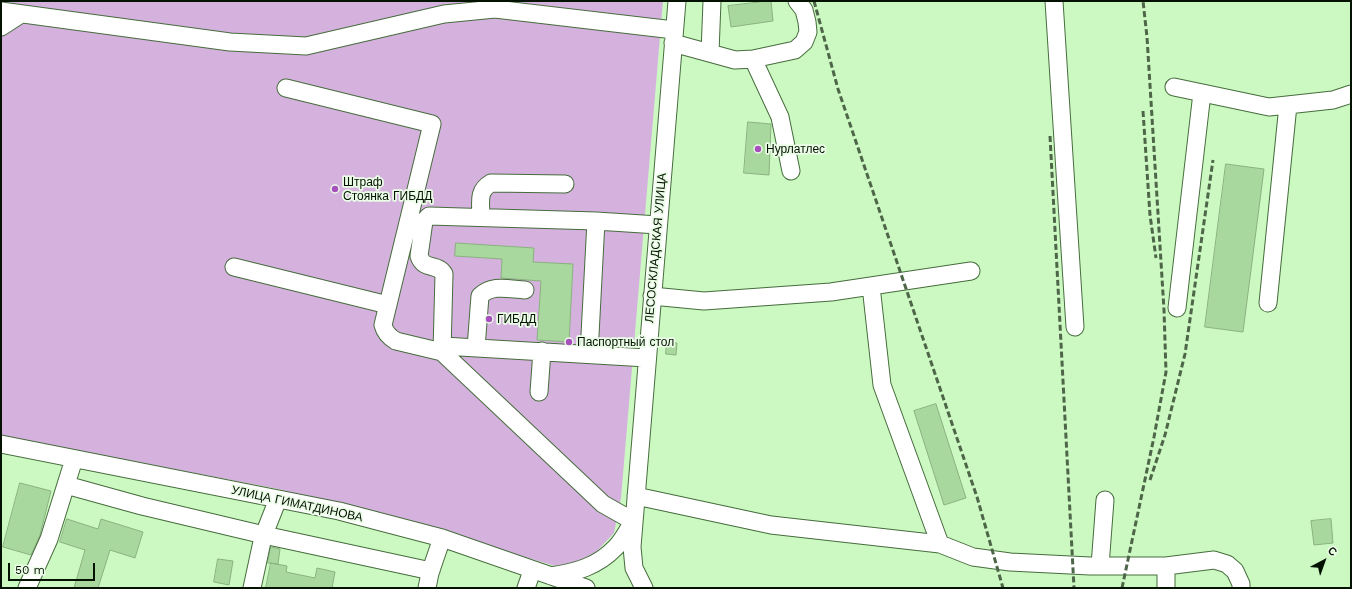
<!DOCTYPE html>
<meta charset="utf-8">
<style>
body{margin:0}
#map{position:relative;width:1352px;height:589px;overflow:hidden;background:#ccf8c2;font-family:"Work Sans",sans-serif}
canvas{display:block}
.frame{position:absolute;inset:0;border:2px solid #041202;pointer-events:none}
.north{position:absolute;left:1304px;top:541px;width:40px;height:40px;-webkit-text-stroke:3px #ebfde7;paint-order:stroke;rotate:41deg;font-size:11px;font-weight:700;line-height:16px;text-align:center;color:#041202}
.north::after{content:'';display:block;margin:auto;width:14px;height:18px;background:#041202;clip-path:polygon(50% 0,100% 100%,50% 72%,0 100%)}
.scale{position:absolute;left:8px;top:563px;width:87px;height:18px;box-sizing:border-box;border:2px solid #041202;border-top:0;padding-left:5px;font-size:12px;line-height:14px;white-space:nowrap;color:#041202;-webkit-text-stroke:3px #ebfde7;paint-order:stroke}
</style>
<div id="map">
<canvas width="1352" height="589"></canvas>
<div class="frame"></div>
<div class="north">С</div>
<div class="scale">50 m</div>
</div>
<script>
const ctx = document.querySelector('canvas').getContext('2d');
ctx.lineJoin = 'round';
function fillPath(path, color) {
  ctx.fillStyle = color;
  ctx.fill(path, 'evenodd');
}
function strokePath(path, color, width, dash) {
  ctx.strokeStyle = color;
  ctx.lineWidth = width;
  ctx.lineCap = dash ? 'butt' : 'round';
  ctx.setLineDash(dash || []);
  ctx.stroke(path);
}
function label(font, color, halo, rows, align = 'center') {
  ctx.font = font + ' "Work Sans",sans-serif';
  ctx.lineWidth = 3.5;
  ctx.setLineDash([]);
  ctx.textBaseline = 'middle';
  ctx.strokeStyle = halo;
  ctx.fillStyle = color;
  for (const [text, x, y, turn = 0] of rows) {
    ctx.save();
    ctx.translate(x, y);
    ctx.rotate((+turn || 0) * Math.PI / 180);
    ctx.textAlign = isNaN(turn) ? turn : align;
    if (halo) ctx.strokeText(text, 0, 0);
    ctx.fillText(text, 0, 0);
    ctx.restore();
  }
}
fillPath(new Path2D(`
 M1,1H663L621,498L614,533L596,552L574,563L555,566L426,527L278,489L1,436Z`), '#d5b1de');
const building = new Path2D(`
 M771,1L773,21L731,27L728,6Z
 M748,122L771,124L769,175L744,173Z
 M1226,164L1264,169L1243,332L1205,327Z
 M456,243L534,248L533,262L573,264L569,342L537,340L541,281L501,278L502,259L455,256Z
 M667,342L677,343L676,355L666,354Z
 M936,404L966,498L944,505L914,411Z
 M20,483L51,491L40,535L31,555L3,547Z
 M67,519L98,529L101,519L143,532L135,558L110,550L98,588H74L85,550L60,542Z
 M1331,519L1333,543L1314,545L1311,521Z
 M271,547L280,549L278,564L268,563Z
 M218,559L233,561L229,585L214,582Z
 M271,563L287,566L286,572L315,578L317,568L335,572L332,588H266Z`);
fillPath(building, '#a9d89e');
strokePath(building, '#89b27f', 1);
const minor = new Path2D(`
 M1054,1L1075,327
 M1,11L230,42L306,46L444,14L495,9L674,30
 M1,27L21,14
 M673,43L735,60L753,59L795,50L804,42L808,32L807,22L804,10L797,1
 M710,53L712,1
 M753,59L780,117L791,171
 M1174,87L1269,107L1333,100L1351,94
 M286,88L432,124L383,325C385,333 389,337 396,341L442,352
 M481,217C481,203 477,191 491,183L565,184
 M234,267L388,305
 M871,286L882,385L940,544
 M652,296L704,301L831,292L971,271
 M1268,303L1288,105
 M1177,308L1202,93
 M443,346L647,358
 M476,348L480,296C492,284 508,289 525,290
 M589,354L596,221
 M539,392L542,351
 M1,444L339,511L442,538L586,588
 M66,485L142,506L264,535L431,571
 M636,496L771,525L940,544L973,557L1010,562L1090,566H1166L1214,560L1227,564L1235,571L1241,584V588
 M1100,566L1105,500
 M1166,566V588
 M551,576C576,572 597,567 616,547C623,540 628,530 633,521L603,504L442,352L444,274C438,263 424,271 419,256L424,221L429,216L596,221L658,225
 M27,588L49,539L74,459
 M252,588L263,537L278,499
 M427,588L430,573L442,538
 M526,588L532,571
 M644,588L634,568L632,547L677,1`);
strokePath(minor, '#466c3d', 19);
strokePath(minor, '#fff', 17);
strokePath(new Path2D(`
 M814,1L838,89L977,497L1003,588
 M1143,111L1150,215L1156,258
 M1050,136L1074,588
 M1150,480L1165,435L1185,354L1213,160
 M1122,588L1154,437L1166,372L1164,310L1147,37L1143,1`), '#4d6648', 3, [6, 3]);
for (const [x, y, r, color] of [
 [758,149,4,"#a74fbc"],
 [335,189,4,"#a74fbc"],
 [489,319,4,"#a74fbc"],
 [569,342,4,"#a74fbc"]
]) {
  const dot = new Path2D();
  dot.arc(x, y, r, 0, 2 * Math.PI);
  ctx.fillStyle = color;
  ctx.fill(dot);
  strokePath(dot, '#ebfde7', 1.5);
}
label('12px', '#041202', '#ebfde7', [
 ["Нурлатлес",766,149],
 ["Штраф",343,182],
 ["Стоянка ГИБДД",343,196],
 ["ГИБДД",497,319],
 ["Паспортный стол",577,342]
], 'left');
label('12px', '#041202', '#ebfde7', [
 ["ЛЕСОСКЛАДСКАЯ УЛИЦА",656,248,-85],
 ["УЛИЦА ГИМАТДИНОВА",297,504,12]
]);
</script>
